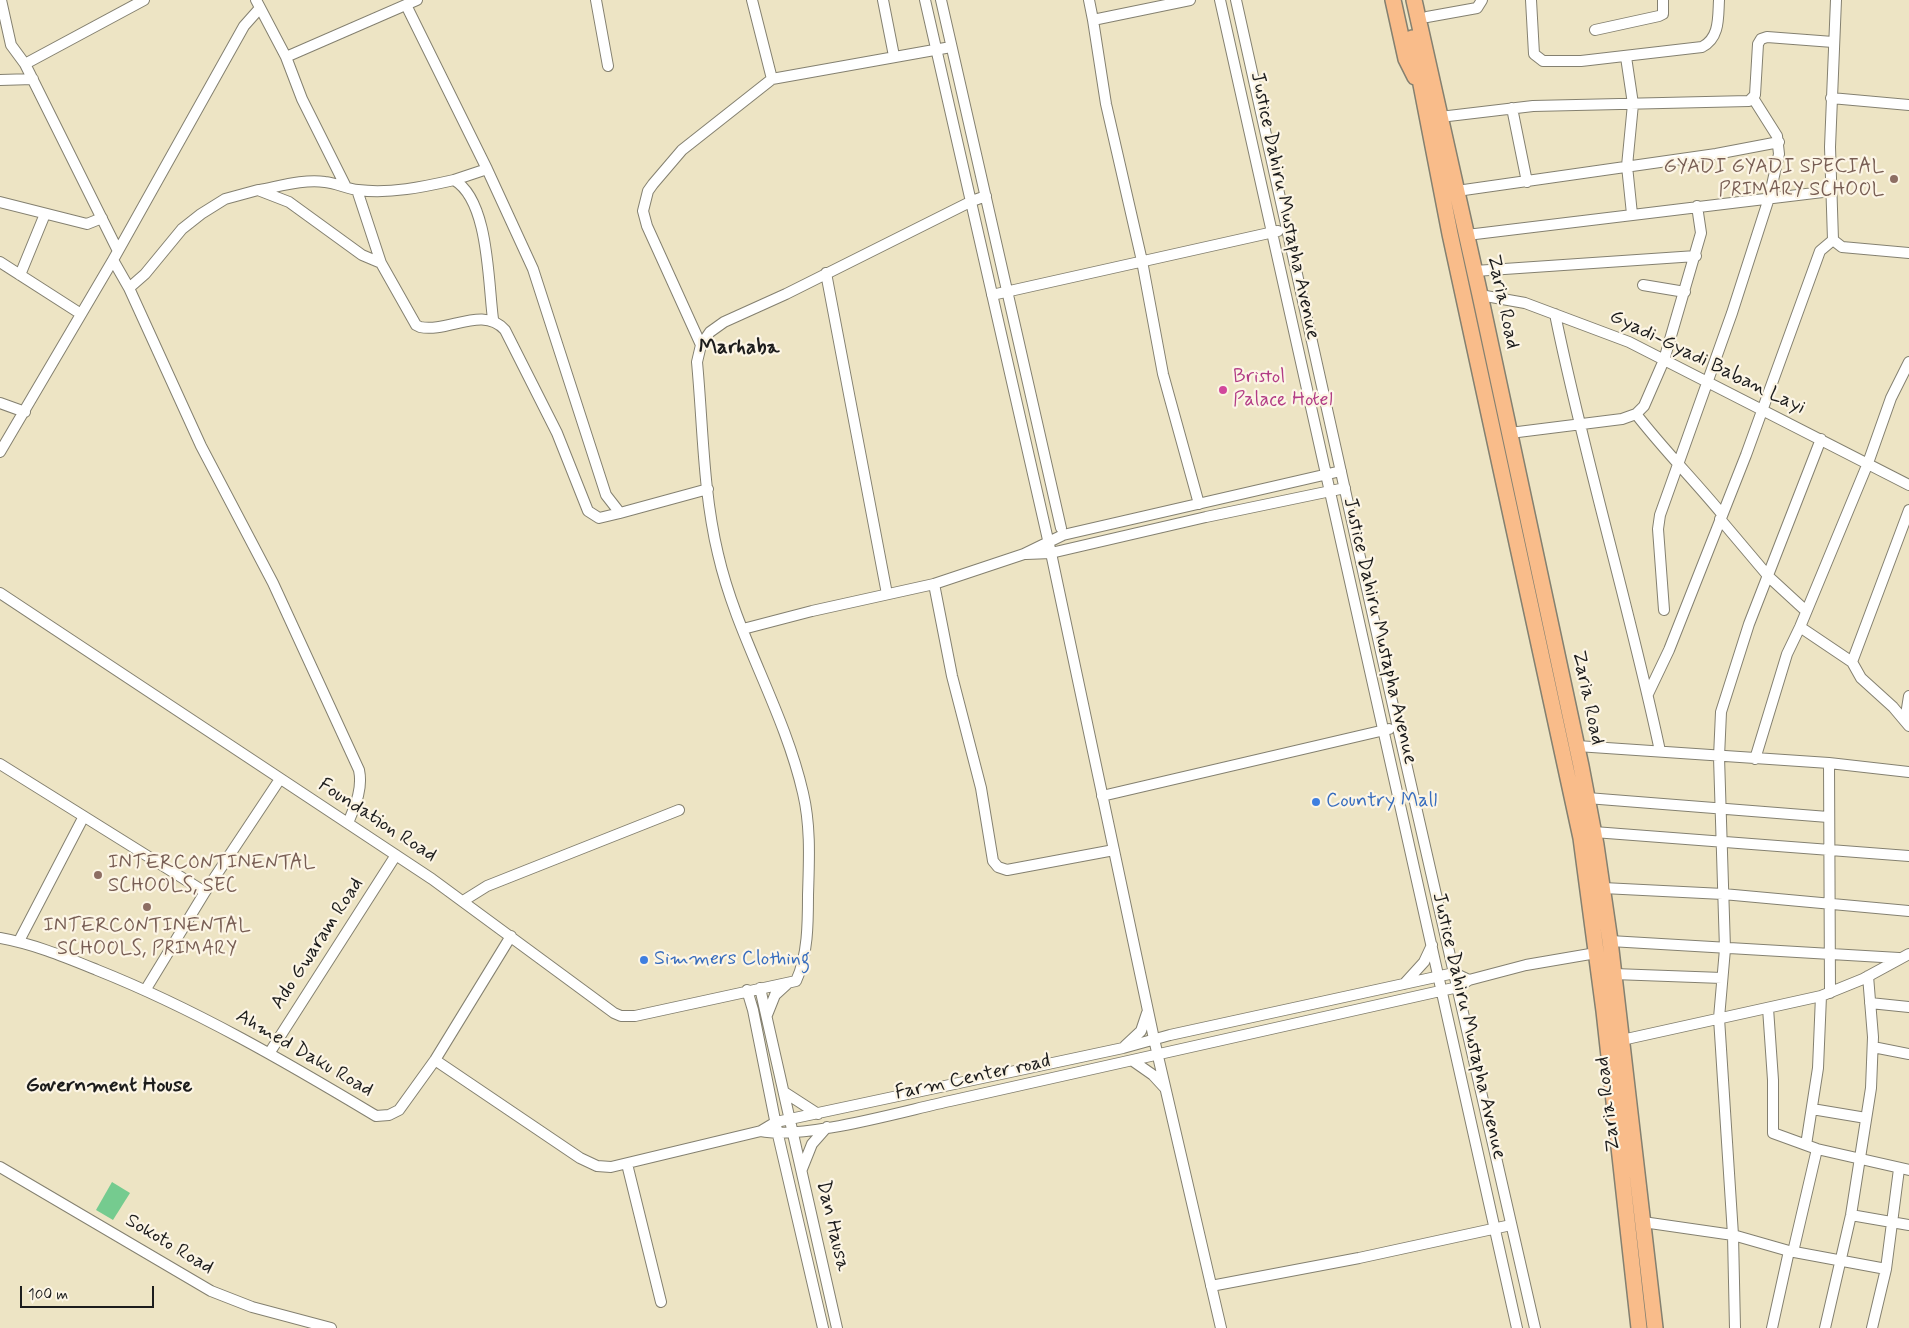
<!DOCTYPE html>
<style>
body{margin:0}
#map{position:relative;width:1909px;height:1328px;overflow:hidden;background:#ede4c4;font-family:Mynerve,sans-serif}
canvas{display:block}
.scale{position:absolute;left:20px;top:1286px;width:134px;height:22px;box-sizing:border-box;border:2px solid #1c1c1c;border-top:0;padding-left:6px;font-size:15px;line-height:18px;white-space:nowrap;color:#1c1c1c;-webkit-text-stroke:4px #fcf5e5;paint-order:stroke}
</style>
<div id="map">
<canvas width="1909" height="1328"></canvas>
<div class="scale">100 m</div>
</div>
<script>
const ctx = document.querySelector('canvas').getContext('2d');
ctx.lineJoin = 'round';
function fillPath(path, color) {
  ctx.fillStyle = color;
  ctx.fill(path, 'evenodd');
}
function strokePath(path, color, width, dash) {
  ctx.strokeStyle = color;
  ctx.lineWidth = width;
  ctx.lineCap = dash ? 'butt' : 'round';
  ctx.setLineDash(dash || []);
  ctx.stroke(path);
}
function label(font, color, halo, rows, align = 'center') {
  ctx.font = font + ' Mynerve,sans-serif';
  ctx.lineWidth = 4.5;
  ctx.setLineDash([]);
  ctx.textBaseline = 'middle';
  ctx.strokeStyle = halo;
  ctx.fillStyle = color;
  for (const [text, x, y, turn = 0] of rows) {
    ctx.save();
    ctx.translate(x, y);
    ctx.rotate((+turn || 0) * Math.PI / 180);
    ctx.textAlign = isNaN(turn) ? turn : align;
    if (halo) ctx.strokeText(text, 0, 0);
    ctx.fillText(text, 0, 0);
    ctx.restore();
  }
}
fillPath(new Path2D(`
 M112,1182L130,1193L113,1220L96,1210Z`), '#75cb8f');
const minor = new Path2D(`
 M1,0L11,45L25,64L118,251
 M256,0L286,57L417,0
 M596,0L608,66
 M752,0L772,79L951,47
 M883,0L894,56
 M925,0L1051,553L1154,1039L1221,1328
 M941,0L1061,528
 M1089,0L1093,20L1190,0
 M1220,0L1517,1328
 M1236,0L1398,728L1535,1328
 M1531,0L1534,54L1543,61H1581L1702,47C1720,38 1718,17 1719,0
 M1836,0L1830,147L1833,240L1842,247L1909,253
 M406,5L487,169L533,269L606,495L620,513L708,489
 M1427,17L1477,8L1482,0
 M1093,20L1106,104L1142,261L1163,374L1199,504
 M1595,30L1659,16L1663,14V0
 M286,57L302,99L345,185
 M1626,57L1633,104L1627,166L1632,214
 M25,64L144,0
 M0,80L33,79
 M1831,98L1909,105
 M1512,108L1527,182
 M1440,117L1533,106L1749,101L1755,95L1758,44L1761,39L1767,37L1833,42
 M454,180L487,169
 M260,190C281,186 304,179 325,182C337,183 347,189 358,190C390,194 423,187 454,180C489,200 488,282 493,319
 M357,190L381,263
 M1457,191L1716,154L1779,142
 M0,202L87,224L102,218
 M1467,235L1831,191
 M113,260L129,288L201,446L273,583L359,770C363,789 355,806 348,823
 M0,262L81,314
 M1475,271L1696,256
 M826,273L887,594
 M20,275L45,214
 M1643,285L1685,292
 M129,288L145,274L182,229L201,214L225,199L258,190L289,202L362,255L381,263L416,325L420,327C448,333 483,305 505,330L557,433L588,511L599,518L620,513
 M992,295L1278,231
 M1480,295L1525,303L1629,342L1909,485
 M1555,314C1585,461 1629,605 1660,751
 M701,345L647,226L643,211L648,191L653,184L682,150L772,79
 M0,403L25,412
 M1636,414C1663,449 1694,480 1722,514
 M1510,433L1622,419L1636,414L1644,406L1664,360L1701,233L1697,206
 M0,452L113,260L244,26L260,8
 M1720,519L1769,577L1806,611
 M1026,554L1051,553L1206,517L1345,488
 M934,584L952,676L981,788L993,861L998,867L1007,870L1114,850
 M0,593L432,879L614,1013L621,1016H635L796,981C808,956 808,922 808,895C809,861 811,827 803,793C784,710 737,637 718,554C703,492 703,426 697,362L701,345L710,332L724,322L786,294L972,201L986,196
 M1664,610L1658,529L1660,515L1732,313L1769,198L1779,154L1777,136L1753,98
 M1800,627L1852,662L1861,678L1893,707L1909,726
 M743,629L812,611L934,584L1024,554L1063,535L1341,471
 M1852,662L1909,510
 M1648,694L1669,650L1746,455L1820,251L1833,240
 M1905,721L1909,696
 M1577,746L1829,763L1909,772
 M1755,759L1787,654L1800,627L1868,463L1891,398L1909,362
 M1829,763L1830,993
 M0,764L205,892
 M1102,796L1389,729
 M1587,798L1828,817
 M1594,832L1909,856
 M1603,888L1723,894L1909,911
 M463,901L487,886L679,810
 M0,938C34,944 65,957 97,970C195,1009 286,1062 376,1116L389,1115L399,1110L435,1060L511,936
 M19,941L83,818
 M1610,941L1899,958
 M1614,974L1722,978
 M1469,980L1526,965L1596,953
 M1404,984L1424,962L1432,945
 M760,988L837,1328
 M146,989L205,892L280,779
 M747,990L753,1010L778,1135L823,1328
 M1870,1003L1909,1007
 M1768,1008L1773,1080V1133L1817,1149L1909,1170
 M767,1015L775,995L787,984
 M1622,1040L1821,996L1863,979L1909,954
 M1125,1046L1141,1031L1147,1013
 M1873,1047L1909,1054
 M270,1052L396,855
 M435,1060L580,1158L597,1166L611,1167L761,1131L776,1122L1123,1048L1170,1035L1454,973L1469,980L1458,987C1288,1024 1120,1064 950,1101C903,1111 805,1140 761,1131
 M1133,1061L1153,1075L1164,1087
 M784,1092L818,1114
 M1812,1109L1866,1118
 M1806,1145L1818,1068L1821,996
 M627,1164L661,1302
 M0,1167L211,1291L252,1307L331,1328
 M802,1169L812,1144L827,1127
 M1851,1215L1909,1225
 M1643,1222L1733,1235L1789,1251L1886,1269
 M1793,1252L1817,1149
 M1211,1286L1359,1258L1511,1225
 M1735,1328L1733,1235L1719,1018L1725,949L1719,757L1721,712L1749,624L1821,439
 M1772,1328L1789,1251
 M1825,1328L1851,1215L1871,1088L1873,1037L1868,976
 M1872,1328L1886,1269L1899,1169`);
const highway = new Path2D(`
 M1393,0L1406,59L1415,77
 M1414,0L1480,295L1581,766L1596,845L1610,941L1655,1328
 M1412,38L1450,234L1581,838L1604,1011L1639,1328`);
strokePath(minor, '#848070', 12);
strokePath(highway, '#848070', 18);
strokePath(minor, '#fff', 10);
strokePath(highway, '#f9bc8a', 15);
for (const [x, y, r, color] of [
 [1894,179,5,"#8d6e63"],
 [1223,390,5,"#d1479c"],
 [1316,802,5,"#3f7fe0"],
 [98,875,5,"#8d6e63"],
 [147,907,5,"#8d6e63"],
 [644,960,5,"#3f7fe0"]
]) {
  const dot = new Path2D();
  dot.arc(x, y, r, 0, 2 * Math.PI);
  ctx.fillStyle = color;
  ctx.fill(dot);
  strokePath(dot, '#fcf5e5', 2);
}
label('20px', '#785e54', '#fcf5e5', [
 ["GYADI GYADI SPECIAL",1884,168],
 ["PRIMARY SCHOOL",1884,191],
 ["INTERCONTINENTAL",108,864,"left"],
 ["SCHOOLS, SEC",108,887,"left"],
 ["INTERCONTINENTAL",147,927,"center"],
 ["SCHOOLS, PRIMARY",147,950,"center"]
], 'right');
label('20px', '#1c1c1c', '#fcf5e5', [
 ["Justice Dahiru Mustapha Avenue",1284,206,78],
 ["Zaria Road",1502,302,78],
 ["Gyadi-Gyadi Baban Layi",1707,363,26],
 ["Justice Dahiru Mustapha Avenue",1379,631,77],
 ["Zaria Road",1587,698,78],
 ["Foundation Road",377,821,33],
 ["Ado Gwaram Road",318,944,-57],
 ["Justice Dahiru Mustapha Avenue",1468,1026,77],
 ["Ahmed Daku Road",304,1054,30],
 ["Farm Center road",973,1078,-12],
 ["Zaria Road",1609,1104,-97],
 ["Dan Hausa",832,1226,77],
 ["Sokoto Road",169,1245,31]
]);
label('20px', '#b23c85', '#fcf5e5', [
 ["Bristol",1233,378],
 ["Palace Hotel",1233,401]
], 'left');
label('20px', '#366cbe', '#fcf5e5', [
 ["Country Mall",1326,802],
 ["Simmers Clothing",654,960]
], 'left');
label('bold 21px', '#1c1c1c', '#fcf5e5', [
 ["Marhaba",739,349],
 ["Government House",109,1087]
]);
</script>
